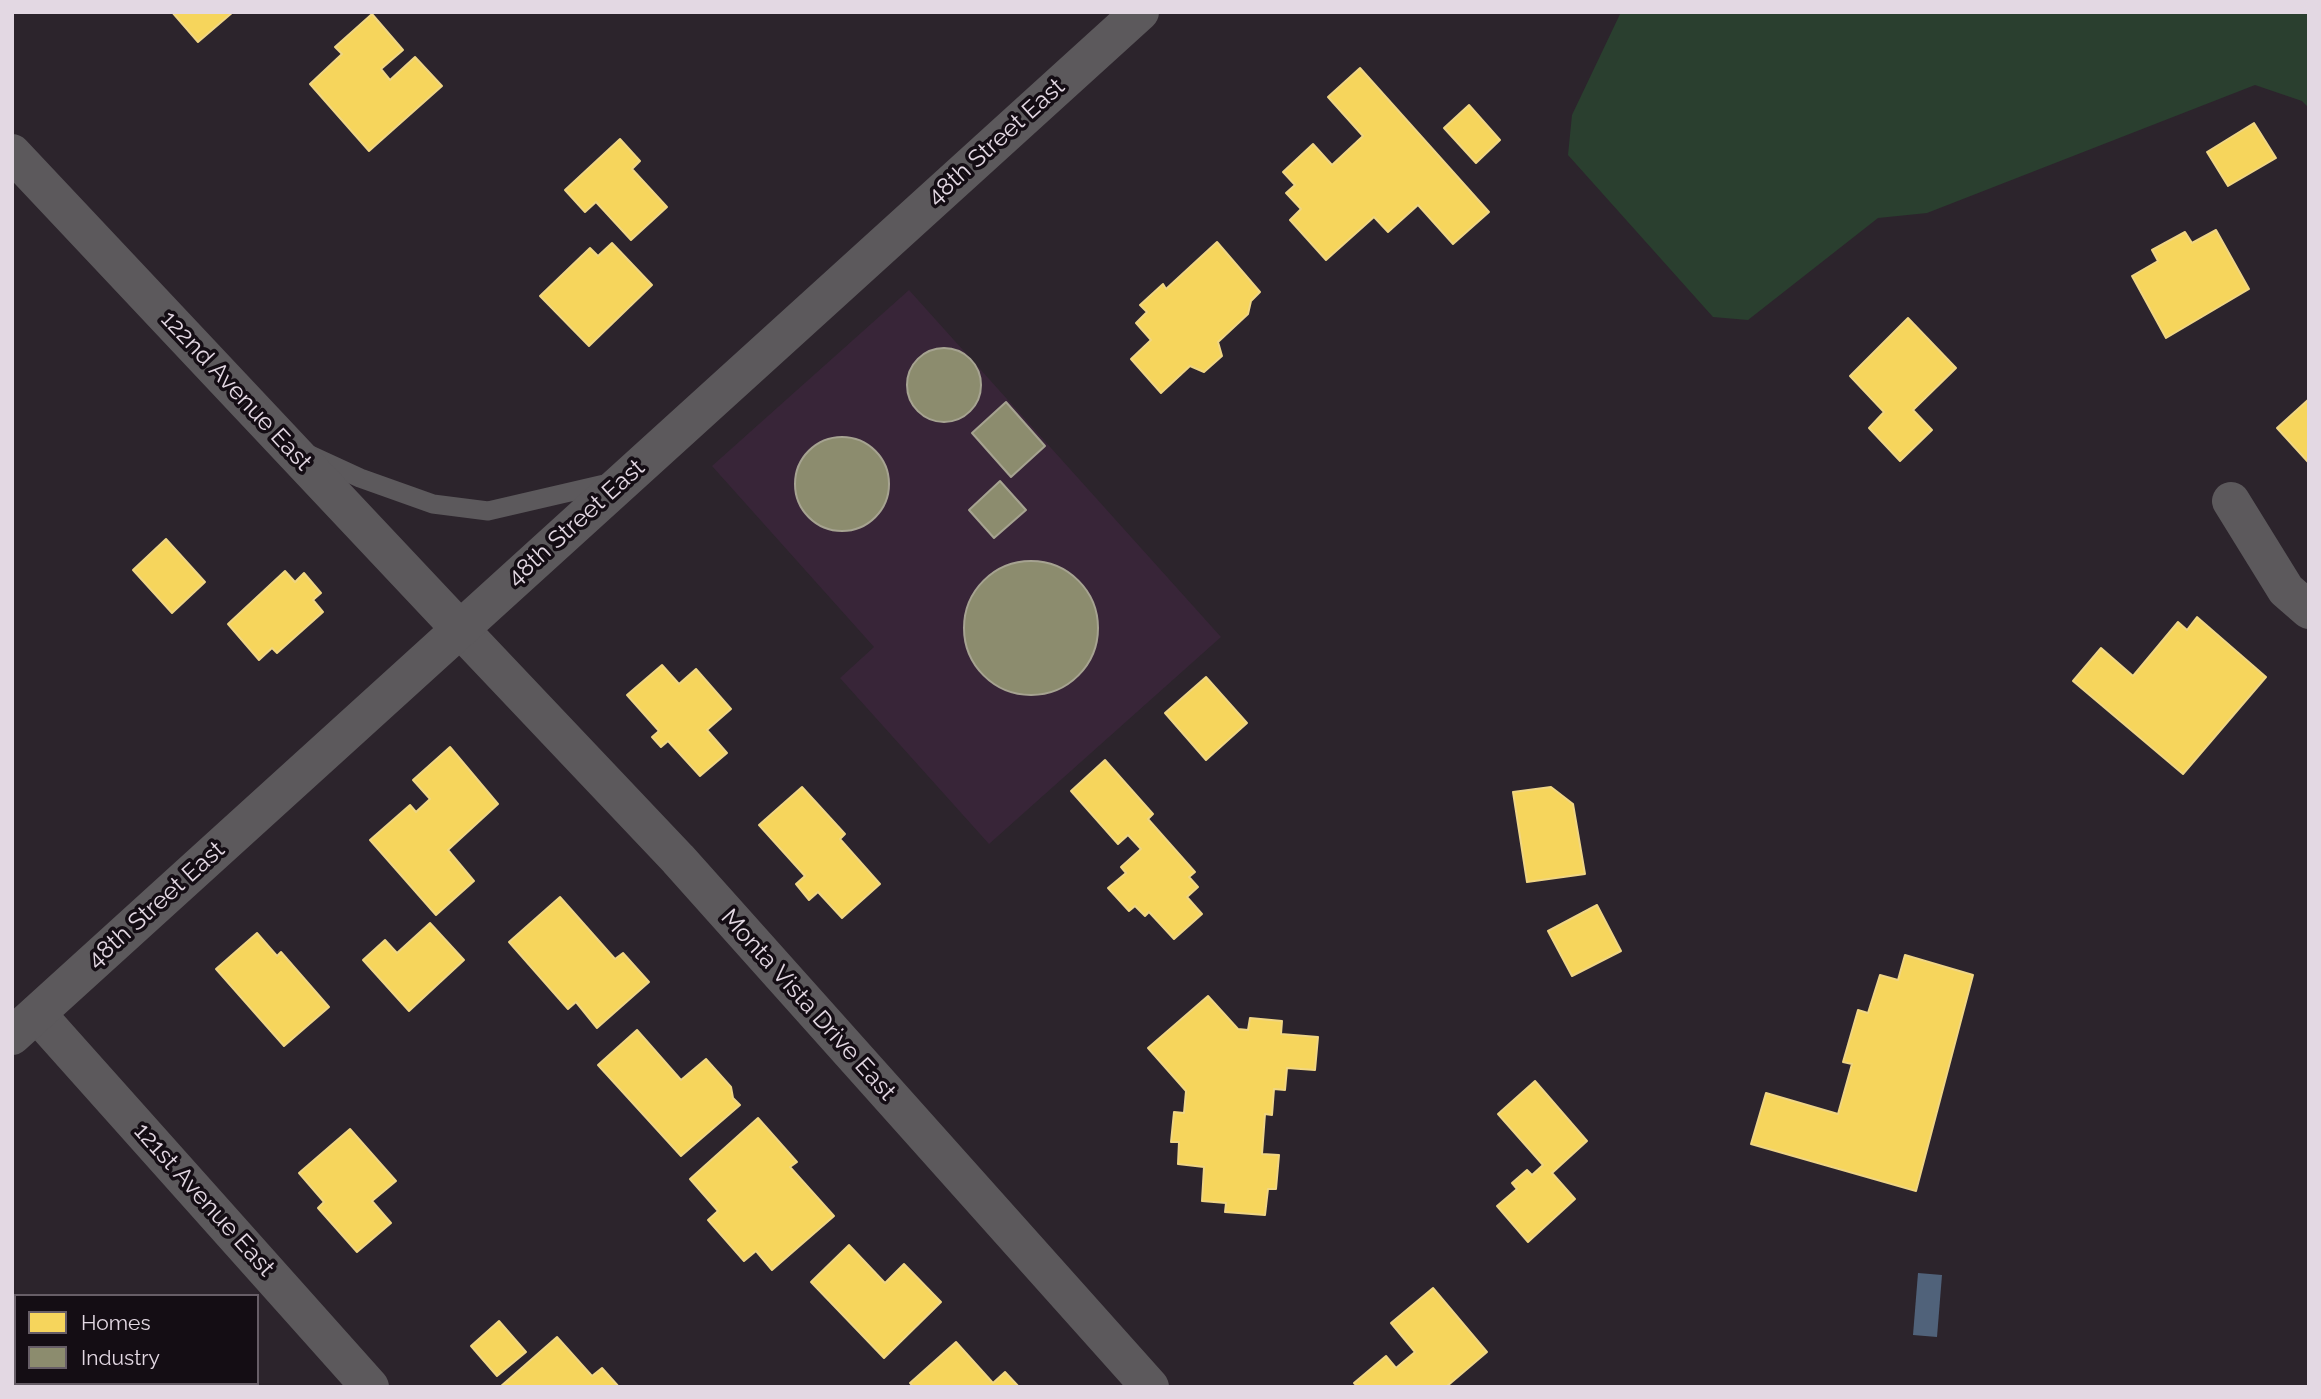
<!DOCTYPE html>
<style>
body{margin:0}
#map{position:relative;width:2321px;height:1399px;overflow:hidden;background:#2c242c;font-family:Raleway,sans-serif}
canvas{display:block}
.frame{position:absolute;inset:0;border:14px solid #e3d8e3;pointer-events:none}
.legend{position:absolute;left:14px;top:1294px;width:245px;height:91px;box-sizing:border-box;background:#140d14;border:2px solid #675e67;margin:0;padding:9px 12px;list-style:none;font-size:21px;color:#e3d8e3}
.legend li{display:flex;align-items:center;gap:14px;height:35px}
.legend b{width:35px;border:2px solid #675e67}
</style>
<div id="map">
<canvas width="2321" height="1399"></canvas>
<div class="frame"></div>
<ul class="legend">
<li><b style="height:19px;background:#f6d55c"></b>Homes</li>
<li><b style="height:19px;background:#8c8c6e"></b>Industry</li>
</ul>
</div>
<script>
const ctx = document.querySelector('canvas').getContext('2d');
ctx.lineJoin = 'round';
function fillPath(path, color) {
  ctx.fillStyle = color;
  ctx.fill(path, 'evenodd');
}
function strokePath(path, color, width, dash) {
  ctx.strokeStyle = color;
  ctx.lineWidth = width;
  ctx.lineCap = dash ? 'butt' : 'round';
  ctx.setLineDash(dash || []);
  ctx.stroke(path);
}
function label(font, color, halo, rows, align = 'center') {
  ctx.font = font + ' Raleway,sans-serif';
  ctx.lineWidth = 7;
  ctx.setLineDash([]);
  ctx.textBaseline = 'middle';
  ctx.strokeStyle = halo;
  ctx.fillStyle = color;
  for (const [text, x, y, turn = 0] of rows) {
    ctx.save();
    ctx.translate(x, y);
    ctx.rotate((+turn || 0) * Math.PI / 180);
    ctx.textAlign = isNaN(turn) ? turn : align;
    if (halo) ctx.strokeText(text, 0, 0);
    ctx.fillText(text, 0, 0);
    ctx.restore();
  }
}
fillPath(new Path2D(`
 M909,290L1221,637L989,844L840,678L874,647L712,466Z`), '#382538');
fillPath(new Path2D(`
 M1621,12H2309V108L2302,101L2255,85L1927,213L1878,218L1748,320L1713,317L1568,155L1572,115Z`), '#2a3f2f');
fillPath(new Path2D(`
 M1918,1273L1942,1275L1937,1337L1913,1335Z`), '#50627a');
const homes = new Path2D(`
 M172,12H233L198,42Z
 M372,14L403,50L381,69L390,80L415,57L442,86L369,151L310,84L342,54L335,47Z
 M1360,68L1489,212L1453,244L1418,205L1388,232L1374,217L1326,260L1290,220L1301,209L1286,193L1295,185L1283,172L1313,144L1332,165L1363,136L1328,97Z
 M1469,105L1500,140L1476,163L1444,128Z
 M2254,123L2276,158L2228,186L2207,152Z
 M620,139L640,161L632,169L667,207L631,240L596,202L585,212L565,190Z
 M2216,230L2249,289L2166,338L2132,276L2158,261L2152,250L2185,232L2192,243Z
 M1217,242L1260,292L1251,301L1248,314L1218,342L1222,356L1204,372L1190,366L1161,393L1131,359L1151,340L1136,323L1147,312L1140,305L1163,284L1166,289Z
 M612,243L652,285L589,346L540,296L590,248L598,256Z
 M1908,318L1956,368L1913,410L1932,430L1900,461L1869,428L1884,412L1850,376Z
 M2309,399V461L2308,462L2277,428Z
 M166,539L205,582L172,613L133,570Z
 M285,571L295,582L304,573L321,593L313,600L323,612L277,653L272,648L259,660L228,624Z
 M2197,617L2266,677L2183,774L2073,681L2101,648L2133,676L2178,622L2187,630Z
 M662,665L679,684L696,669L731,709L707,730L727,753L700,776L668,741L661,747L652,737L659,731L627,695Z
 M1206,677L1247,723L1206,760L1165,713Z
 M450,747L498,804L448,850L474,881L436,915L370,840L410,805L416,812L430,799L413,780Z
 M1105,760L1153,814L1148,819L1195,872L1189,877L1198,887L1187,897L1202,914L1174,939L1149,912L1145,916L1135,906L1129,911L1108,888L1126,873L1121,867L1141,849L1128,835L1118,844L1071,791Z
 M802,787L845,834L840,839L880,884L842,918L818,892L809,900L796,884L805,876L759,825Z
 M1551,787L1573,804L1585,874L1527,882L1513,792Z
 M560,897L615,959L623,953L649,982L597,1028L576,1002L568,1009L509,942Z
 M1597,905L1621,951L1572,976L1548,931Z
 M430,923L464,960L409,1011L363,960L385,940L397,953Z
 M257,933L277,956L281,952L329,1007L284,1046L216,969Z
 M1905,955L1973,975L1916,1191L1751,1144L1766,1093L1838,1114L1852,1064L1843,1062L1858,1010L1868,1013L1880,975L1898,980Z
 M1208,996L1238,1029L1248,1030L1250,1018L1282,1021L1281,1034L1318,1037L1315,1070L1287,1068L1285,1090L1274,1089L1272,1115L1265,1114L1262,1154L1279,1155L1276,1189H1268L1265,1215L1225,1212L1226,1203L1202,1201L1204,1167L1178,1164L1179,1142H1171L1174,1112L1184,1113L1186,1091L1148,1048Z
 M637,1030L681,1080L706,1059L731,1087L733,1098L740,1105L681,1156L598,1065Z
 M1535,1081L1587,1141L1552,1173L1575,1199L1528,1242L1497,1206L1517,1189L1512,1183L1527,1170L1532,1175L1543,1165L1498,1114Z
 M758,1118L797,1162L790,1167L834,1216L772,1270L756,1251L744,1261L708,1220L718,1211L690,1179Z
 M350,1129L396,1181L372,1201L391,1223L357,1252L318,1208L324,1202L299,1173Z
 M849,1245L885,1283L904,1264L941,1302L884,1358L811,1282Z
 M1433,1288L1487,1352L1446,1387H1358L1354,1383L1386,1356L1396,1368L1415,1352L1391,1323Z
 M499,1321L526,1352L497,1376L471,1346Z
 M557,1337L592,1376L602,1368L619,1387H500Z
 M956,1342L993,1383L1005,1372L1019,1387H913L910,1383Z
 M105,1383H197L195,1387H103Z`);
fillPath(homes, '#f6d55c');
strokePath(homes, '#f0d684', 2);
const industry = new Path2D(`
 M907 385a37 37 0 1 1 74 0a37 37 0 1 1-74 0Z
 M1006,402L1045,446L1011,477L972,433Z
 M795 484a47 47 0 1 1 94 0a47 47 0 1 1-94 0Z
 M1000,481L1026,510L994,538L969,510Z
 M964 628a67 67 0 1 1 134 0a67 67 0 1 1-134 0Z`);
fillPath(industry, '#8c8c6e');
strokePath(industry, '#a6a391', 2);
strokePath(new Path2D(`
 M310,455L360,478L433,504L488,511L613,482`), '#5c595c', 19);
strokePath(new Path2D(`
 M2231,501L2286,590L2309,610
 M460,629L678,859L1150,1387
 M37,1014L370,1387`), '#5c595c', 38);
strokePath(new Path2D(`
 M12,153L460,629
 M12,1036L1140,12`), '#5c595c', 38);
label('24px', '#e3d8e3', '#140d14', [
 ["48th Street East",996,142,-42],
 ["122nd Avenue East",236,391,47],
 ["48th Street East",576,523,-42],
 ["48th Street East",156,905,-42],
 ["Monta Vista Drive East",808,1005,48],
 ["121st Avenue East",204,1200,48]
]);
</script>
